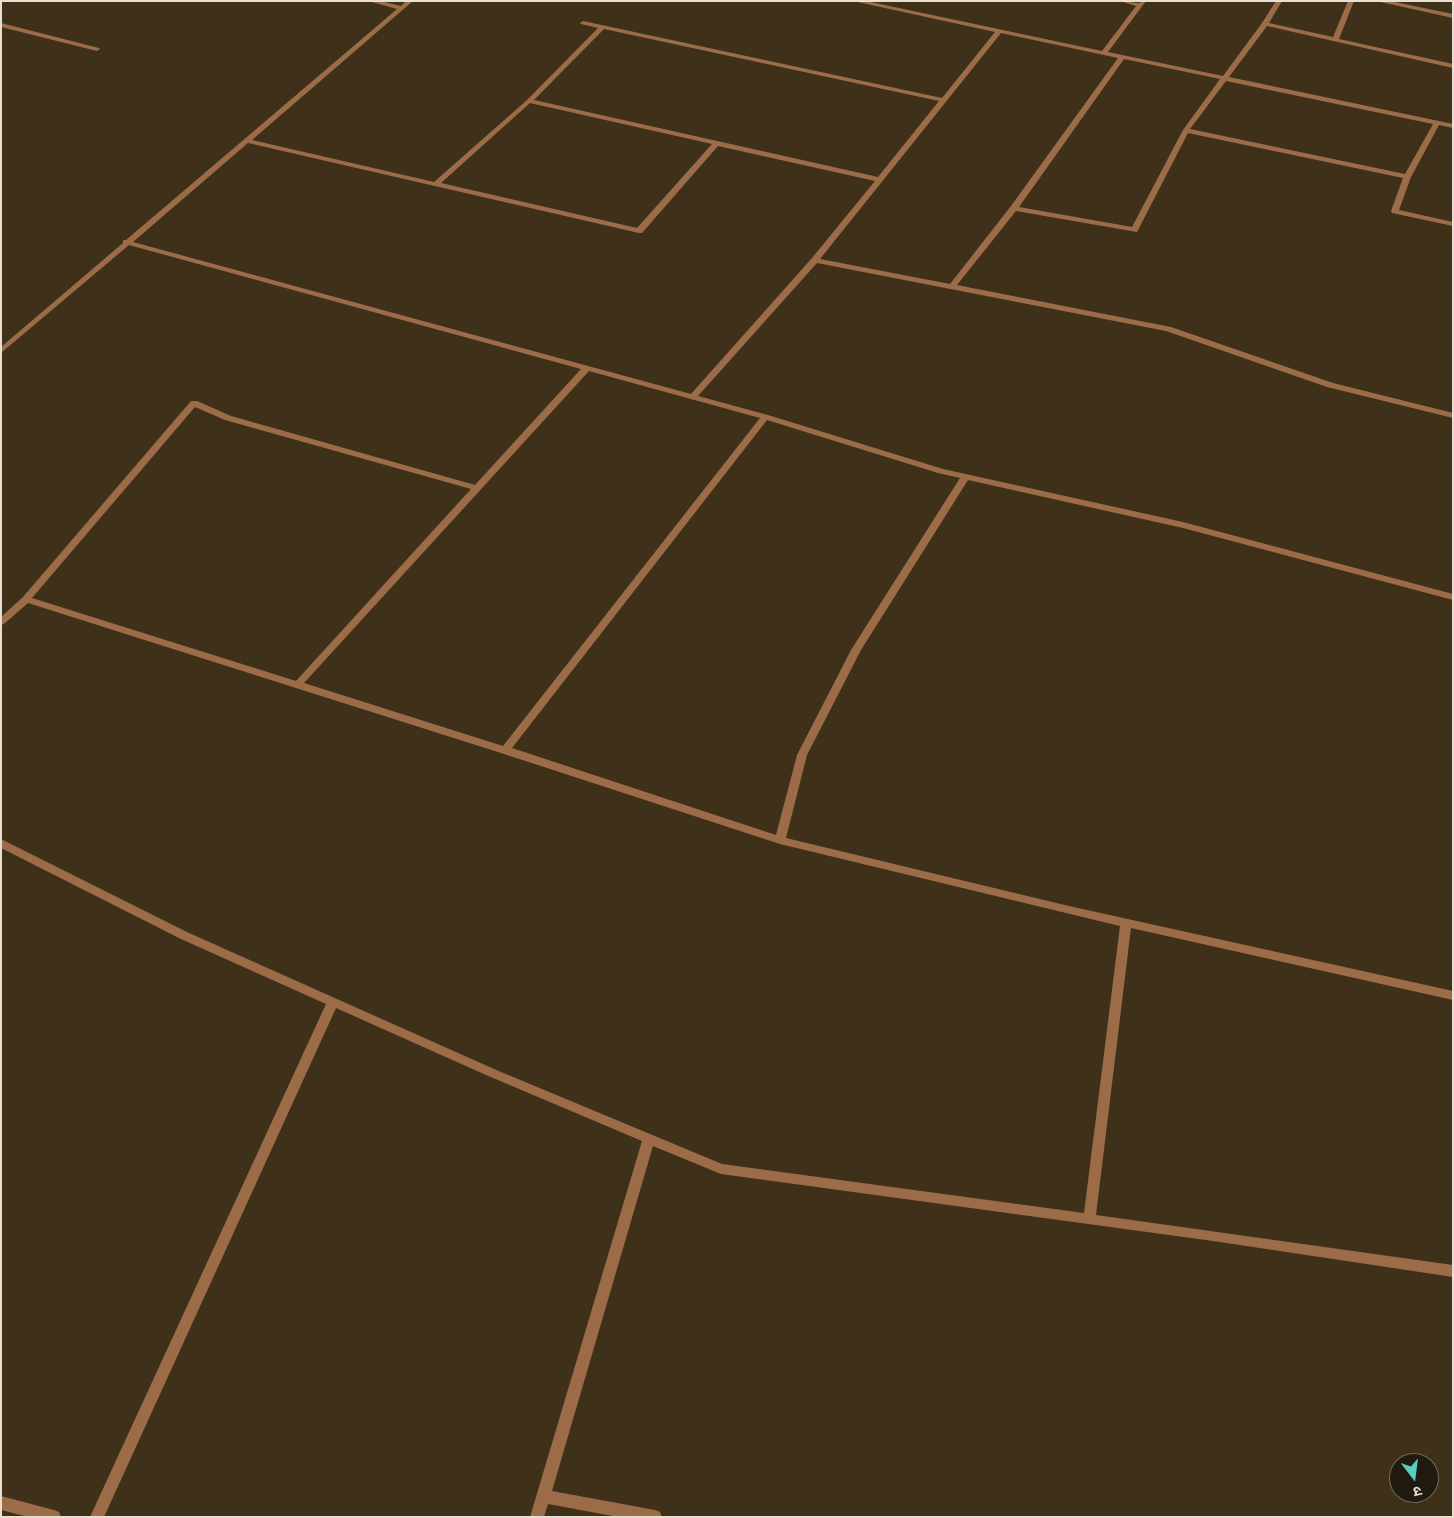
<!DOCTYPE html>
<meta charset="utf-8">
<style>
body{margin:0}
#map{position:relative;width:1454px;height:1518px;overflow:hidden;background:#3f3119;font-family:Lora,"Noto Sans Devanagari",serif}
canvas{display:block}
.frame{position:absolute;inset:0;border:2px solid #e8dfd1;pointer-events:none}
.north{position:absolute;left:1389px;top:1453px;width:50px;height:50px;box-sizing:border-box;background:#201a0f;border:1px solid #70695d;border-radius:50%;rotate:165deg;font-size:14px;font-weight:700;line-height:20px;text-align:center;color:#e8dfd1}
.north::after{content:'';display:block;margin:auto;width:18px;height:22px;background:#58cec0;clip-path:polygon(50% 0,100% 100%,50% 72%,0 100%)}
</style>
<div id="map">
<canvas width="1454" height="1518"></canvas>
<div class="frame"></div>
<div class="north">उ</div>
</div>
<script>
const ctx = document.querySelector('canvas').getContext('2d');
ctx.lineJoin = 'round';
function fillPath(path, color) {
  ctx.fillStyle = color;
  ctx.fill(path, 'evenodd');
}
fillPath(new Path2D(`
 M368,1H380L401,6L406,1H413L252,140L434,182L527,100L598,28L581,24L580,23L583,21L942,98L995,32L853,1H866L1102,51L1136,6L1120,1L1138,3L1146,1L1108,52L1223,76L1262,23L1276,1H1282L1269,23L1333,37L1348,1H1354L1339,39L1453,64V68L1267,26L1229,77L1453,124V128L1439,125L1411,177L1399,210L1453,222V226L1392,213L1391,211L1403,178L1188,133L1137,232L1016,211L957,285L1171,327L1333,383L1453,413V418L1327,387L1166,331L817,263L698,396L768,415L943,469L1183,522L1453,594V600L1183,528L968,480L861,650L807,755L786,838L1069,906L1453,991V1000L1131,928L1096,1215L1453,1265V1277L1213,1241L721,1174L653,1146L552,1491L655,1510L660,1512L662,1517H618L548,1504L544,1517H530L642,1141L486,1075L336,1008L104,1517H90L326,1004L181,939L1,848V839L189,933L494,1069L722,1164L1084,1213L1120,926L780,844L501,753L28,603L4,624L1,625V617L23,597L191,401H197L231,416L475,485L581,369L129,245L1,353V347L123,243V240H126L397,9ZM604,29L939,101L878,177L534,100ZM1001,33L1118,58L1011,206L950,284L820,259ZM1124,59L1220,79L1183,130L1132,227L1019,207ZM1226,81L1433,124L1405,174L1190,129ZM530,103L712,144L637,228L441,183ZM248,143L639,233H642L718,146L875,181L812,258L691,394L133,242ZM589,371L760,418L503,746L304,683ZM195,407L225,420L471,489L296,681L32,598ZM767,420L938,473L960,478L851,650L797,755L776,835L512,748Z
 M1376,1H1390L1453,14V18Z
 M1,23L99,48L100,49L97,51L1,27Z
 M1,1496L54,1510L59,1512L61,1517H28L1,1510Z`), '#9b6c47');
</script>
